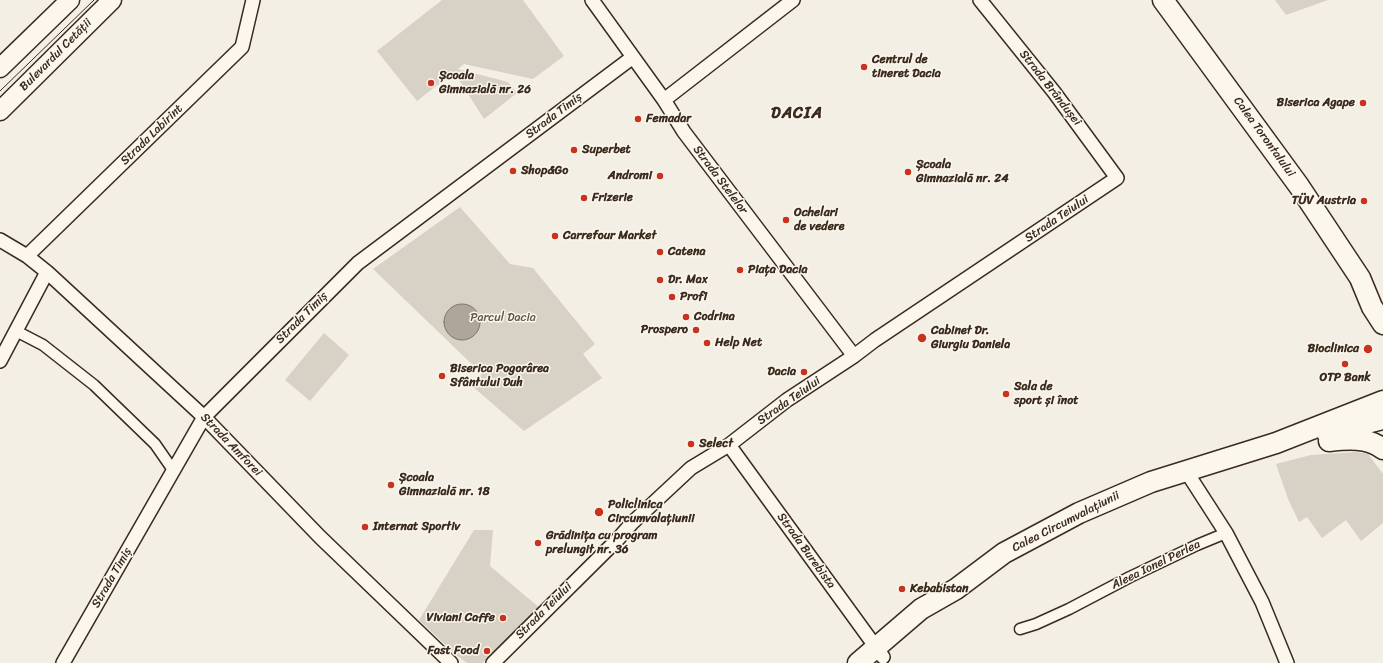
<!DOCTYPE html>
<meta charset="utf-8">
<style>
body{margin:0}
canvas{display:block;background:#f3efe4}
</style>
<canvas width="1383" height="663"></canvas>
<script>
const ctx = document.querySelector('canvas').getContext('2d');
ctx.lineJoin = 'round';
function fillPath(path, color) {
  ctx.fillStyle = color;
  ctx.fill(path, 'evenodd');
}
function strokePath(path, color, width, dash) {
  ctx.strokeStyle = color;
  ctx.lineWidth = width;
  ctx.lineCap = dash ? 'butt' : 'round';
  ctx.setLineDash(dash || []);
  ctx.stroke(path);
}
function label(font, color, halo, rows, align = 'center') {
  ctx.font = font + ' Sriracha,sans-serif';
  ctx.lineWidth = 3;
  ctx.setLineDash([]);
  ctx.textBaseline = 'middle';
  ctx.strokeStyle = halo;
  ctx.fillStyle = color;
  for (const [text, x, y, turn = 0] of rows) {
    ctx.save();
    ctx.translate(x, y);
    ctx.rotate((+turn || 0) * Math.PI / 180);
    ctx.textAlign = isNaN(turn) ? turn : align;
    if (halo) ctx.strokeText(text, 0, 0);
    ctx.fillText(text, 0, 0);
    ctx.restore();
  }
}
fillPath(new Path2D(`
 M442,0H523L564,56L533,79L464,64L458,69L508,82L517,93L484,119L454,72L417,101L377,51Z
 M1275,0H1328L1286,15Z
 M460,207L510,264L533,268L595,344L583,354L602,378L524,431L472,386L482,374L373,269Z
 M324,333L349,355L310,401L285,380Z
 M1356,452L1368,454L1383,474V523L1361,541L1346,520L1322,538L1307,517L1299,522L1288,499L1276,464L1311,455Z
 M474,530H493L490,566L541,609L505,645L482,663H467L456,655L419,620Z`), '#d8d1c6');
const water = new Path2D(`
 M444 322a18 18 0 1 1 36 0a18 18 0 1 1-36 0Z`);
fillPath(water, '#afa69a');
strokePath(water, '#817468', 1);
const pedestrian = new Path2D(`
 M16,331L43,345L94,385L155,444L173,470
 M1020,629L1036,624L1069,609L1130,577L1197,545L1226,533`);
const minor = new Path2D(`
 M592,0L664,100L684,132L854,356
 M664,100L793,0
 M0,240L27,256L47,272L204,417L320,537L451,663
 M27,256L242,47L253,0
 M0,361L47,272
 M729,445L883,657
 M1186,471L1226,533L1262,602L1287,663
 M63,663L204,417L358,263L633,57
 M493,663L618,539L632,523L691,468L729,445L787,400L854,356L875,340L1117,178L1054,92L980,0`);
const secondary = new Path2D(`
 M0,68L70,0
 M0,111L112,0`);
const primary = new Path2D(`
 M1163,0L1299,186L1360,278L1372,307L1383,324
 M1327,433L1383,419
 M1329,441C1347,439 1368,437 1383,449
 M858,663L921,609L956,589L1004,553L1079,513L1151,482L1276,443L1383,401`);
strokePath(pedestrian, '#3b2a1e', 13);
strokePath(minor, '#3b2a1e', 16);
strokePath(secondary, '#3b2a1e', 21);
strokePath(primary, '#3b2a1e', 23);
strokePath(pedestrian, '#fbf7ec', 10);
strokePath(minor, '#fbf7ec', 13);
strokePath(secondary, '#fbf7ec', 18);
strokePath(primary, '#fbf7ec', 20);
strokePath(new Path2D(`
 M0,91L94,0`), '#3b2a1e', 1);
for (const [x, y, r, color] of [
 [864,67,4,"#c8321e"],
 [431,83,4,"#c8321e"],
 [1363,103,4,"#c8321e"],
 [638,119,4,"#c8321e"],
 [574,150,4,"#c8321e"],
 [513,171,4,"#c8321e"],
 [908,172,4,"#c8321e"],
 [660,176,4,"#c8321e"],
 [584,198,4,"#c8321e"],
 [1364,201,4,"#c8321e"],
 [786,220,4,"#c8321e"],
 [555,236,4,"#c8321e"],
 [660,252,4,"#c8321e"],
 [740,270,4,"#c8321e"],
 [660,280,4,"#c8321e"],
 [672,297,4,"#c8321e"],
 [686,317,4,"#c8321e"],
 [696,330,4,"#c8321e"],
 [922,338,5,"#c8321e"],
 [707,343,4,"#c8321e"],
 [1368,349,5,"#c8321e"],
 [1345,364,4,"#c8321e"],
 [804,372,4,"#c8321e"],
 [442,376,4,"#c8321e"],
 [1006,394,4,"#c8321e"],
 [691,444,4,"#c8321e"],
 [391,485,4,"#c8321e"],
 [599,512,5,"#c8321e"],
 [365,527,4,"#c8321e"],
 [538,543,4,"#c8321e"],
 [902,589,4,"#c8321e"],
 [503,618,4,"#c8321e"],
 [487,651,4,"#c8321e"]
]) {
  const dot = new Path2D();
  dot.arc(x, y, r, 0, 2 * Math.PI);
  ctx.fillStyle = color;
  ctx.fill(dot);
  strokePath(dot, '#fbf7ec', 1.5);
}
label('12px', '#3b2a1e', '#fbf7ec', [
 ["Bulevardul Cetății",56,55,-45],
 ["Strada Brândușei",1050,88,52],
 ["Strada Timiș",554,116,-37],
 ["Strada Labirint",152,135,-44],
 ["Calea Torontalului",1264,137,54],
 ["Strada Stelelor",720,180,53],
 ["Strada Teiului",1057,219,-34],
 ["Strada Timiș",302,318,-45],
 ["Strada Teiului",789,401,-35],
 ["Strada Amforei",231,445,46],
 ["Calea Circumvalațiunii",1066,522,-27],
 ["Strada Burebista",806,551,54],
 ["Aleea Ionel Perlea",1156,565,-26],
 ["Strada Timiș",112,578,-60],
 ["Strada Teiului",544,611,-45]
]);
label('bold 12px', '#3b2a1e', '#fbf7ec', [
 ["Centrul de",872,60],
 ["tineret Dacia",872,74],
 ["Școala",439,76],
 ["Gimnazială nr. 26",439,90],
 ["Biserica Agape",1355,103,"right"],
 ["Femadar",646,119],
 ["Superbet",582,150],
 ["Școala",916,165],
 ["Gimnazială nr. 24",916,179],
 ["Shop&Go",521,171],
 ["Andromi",652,176,"right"],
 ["Frizerie",592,198],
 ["TÜV Austria",1356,201,"right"],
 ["Ochelari",794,213],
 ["de vedere",794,227],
 ["Carrefour Market",563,236],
 ["Catena",668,252],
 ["Piața Dacia",748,270],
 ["Dr. Max",668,280],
 ["Profi",680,297],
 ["Codrina",694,317],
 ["Prospero",688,330,"right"],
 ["Cabinet Dr.",931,331],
 ["Giurgiu Daniela",931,345],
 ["Help Net",715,343],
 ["Bioclinica",1359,349,"right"],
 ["Biserica Pogorârea",450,369],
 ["Sfântului Duh",450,383],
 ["Dacia",796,372,"right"],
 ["OTP Bank",1345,378,"center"],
 ["Sala de",1014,387],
 ["sport și înot",1014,401],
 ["Select",699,444],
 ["Școala",399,478],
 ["Gimnazială nr. 18",399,492],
 ["Policlinica",608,505],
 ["Circumvalațiunii",608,519],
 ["Internat Sportiv",373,527],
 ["Grădinița cu program",546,536],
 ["prelungit nr. 36",546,550],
 ["Kebabistan",910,589],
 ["Viviani Caffe",495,618,"right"],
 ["Fast Food",479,651,"right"]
], 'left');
label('12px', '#625448', '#fbf7ec', [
 ["Parcul Dacia",503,318]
]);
ctx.letterSpacing = '1px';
label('bold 16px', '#3b2a1e', '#fbf7ec', [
 ["DACIA",797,114]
]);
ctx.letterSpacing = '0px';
</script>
